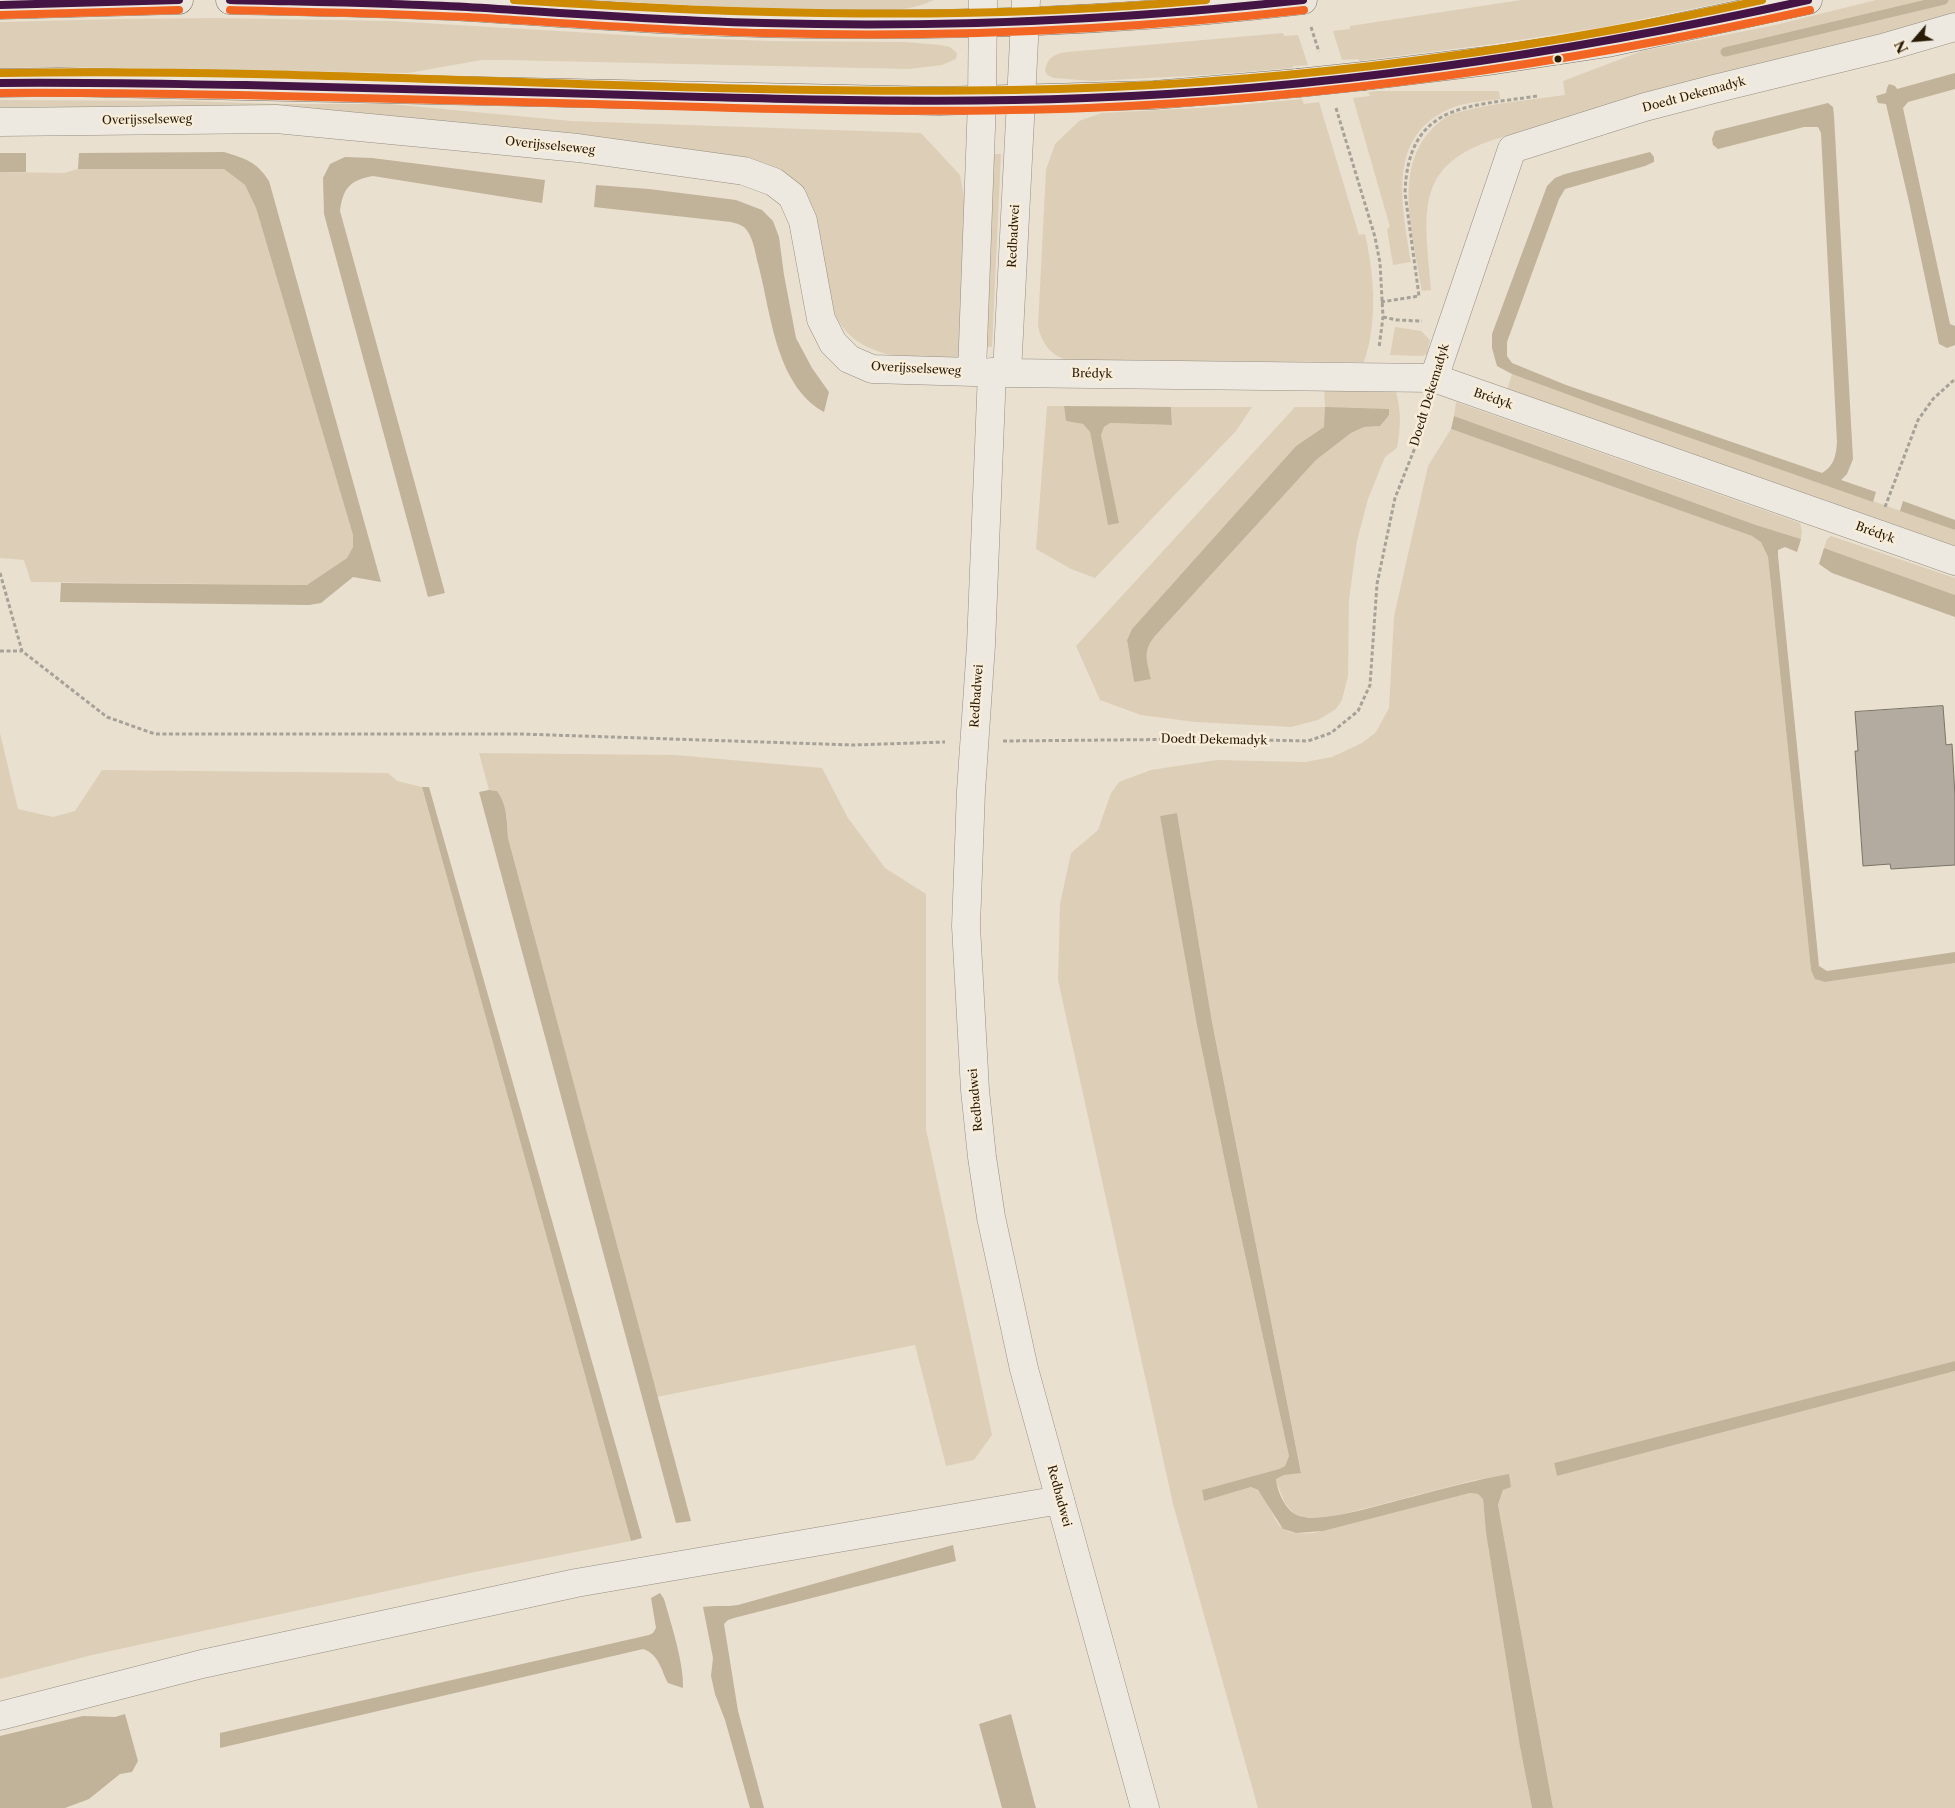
<!DOCTYPE html>
<meta charset="utf-8">
<style>
body{margin:0}
#map{position:relative;width:1955px;height:1808px;overflow:hidden;background:#eae0cf;font-family:"Libre Caslon Text",serif}
canvas{display:block}
.north{position:absolute;left:1890px;top:15px;width:50px;height:50px;-webkit-text-stroke:4px #f8edd9;paint-order:stroke;rotate:243deg;font-size:14px;font-weight:700;line-height:20px;text-align:center;color:#2a1b06}
.north::after{content:'';display:block;margin:auto;width:18px;height:22px;background:#2a1b06;clip-path:polygon(50% 0,100% 100%,50% 72%,0 100%)}
</style>
<div id="map">
<canvas width="1955" height="1808"></canvas>
<div class="north">N</div>
</div>
<script>
const ctx = document.querySelector('canvas').getContext('2d');
ctx.lineJoin = 'round';
function fillPath(path, color) {
  ctx.fillStyle = color;
  ctx.fill(path, 'evenodd');
}
function strokePath(path, color, width, dash) {
  ctx.strokeStyle = color;
  ctx.lineWidth = width;
  ctx.lineCap = dash ? 'butt' : 'round';
  ctx.setLineDash(dash || []);
  ctx.stroke(path);
}
function label(font, color, halo, rows, align = 'center') {
  ctx.font = font + ' "Libre Caslon Text",serif';
  ctx.lineWidth = 5;
  ctx.setLineDash([]);
  ctx.textBaseline = 'middle';
  ctx.strokeStyle = halo;
  ctx.fillStyle = color;
  for (const [text, x, y, turn = 0] of rows) {
    ctx.save();
    ctx.translate(x, y);
    ctx.rotate((+turn || 0) * Math.PI / 180);
    ctx.textAlign = isNaN(turn) ? turn : align;
    if (halo) ctx.strokeText(text, 0, 0);
    ctx.fillText(text, 0, 0);
    ctx.restore();
  }
}
fillPath(new Path2D(`
 M588,0H934C898,17 855,10 817,9C740,8 664,4 588,0Z
 M1521,0H1735L1604,27L1493,44L1359,61L1358,59L1342,60L1333,31L1350,29V26Z
 M1876,0H1955V17L1696,82L1496,139C1410,166 1426,218 1431,290L1422,291C1414,241 1392,171 1431,130C1438,122 1449,114 1459,112C1492,103 1531,100 1565,95L1563,81L1642,51L1771,26Z
 M216,18L391,21L659,37L770,41L906,42L941,45L950,47L957,53L956,59L942,65L909,69L504,60H482L408,73L52,67L0,68V22L117,19Z
 M1283,33L1284,36L1298,35L1308,65L1293,66V68L1207,75L1093,81L1054,78L1047,75L1045,70C1048,57 1054,54 1067,52Z
 M1378,91H1499L1500,99C1485,101 1468,102 1454,107C1385,134 1402,204 1411,262L1393,265L1387,229L1390,227L1353,98L1370,96L1368,92Z
 M1302,99L1304,104L1319,102L1359,235L1365,234C1372,265 1376,300 1371,332C1370,342 1367,352 1364,362L1071,361C1052,357 1042,345 1038,326L1046,170L1055,144L1079,121L1102,113L1217,107Z
 M0,100L192,101L278,104H390L571,121L921,133L960,175L969,221L964,358C945,358 918,361 899,357C825,342 830,299 820,236C817,216 811,196 795,182C791,178 786,172 781,170C771,165 757,164 747,161L265,109L0,107Z
 M990,154H1001L992,346L991,347H982Z
 M169,168L224,169L245,185L256,208L353,535V547L347,558L308,585L31,582L24,560L0,558V172L64,173L78,169Z
 M1395,327L1421,331L1430,340L1427,354L1422,356L1390,355Z
 M1512,374L1955,530V548L1507,390Z
 M1324,386L1396,391C1401,411 1401,427 1397,448L1385,457L1368,499L1357,541L1349,600L1348,676L1342,700L1336,709L1318,720L1291,727L1195,722L1141,715L1100,700L1076,646L1295,407H1325ZM1380,426L1364,427L1351,433L1316,460L1155,636C1142,653 1146,659 1151,678L1134,682L1127,640L1132,629L1296,446L1324,427Z
 M1456,402L1800,523L1802,531L1801,539L1756,525L1454,416Z
 M1047,406H1064L1066,420L1083,424L1090,432L1108,525L1101,434L1104,427L1109,423L1172,425L1171,407H1252L1236,431L1095,578L1071,569L1036,549Z
 M1451,429L1752,536L1761,541L1768,557L1811,970L1825,982L1955,963V1361L1554,1463L1557,1476L1955,1371V1808H1553L1498,1505L1509,1475L1475,1480L1328,1518L1300,1517L1294,1514L1285,1503L1275,1479L1284,1475L1301,1472L1212,1022L1177,813L1160,816L1230,1186L1289,1456L1285,1466L1279,1469L1202,1490L1204,1501L1251,1487C1269,1494 1270,1517 1282,1528C1290,1535 1304,1533 1314,1533L1470,1493L1478,1494L1483,1499L1486,1533L1520,1747L1532,1808H1258L1173,1504L1058,980L1060,904L1071,853L1098,830L1111,793L1119,782L1151,770L1217,760L1305,762L1332,757L1362,743L1376,732L1389,708L1394,616L1428,466Z
 M1831,536L1955,578V595L1824,548L1827,539Z
 M0,733L18,809L53,817L75,811L102,770L388,773L397,781L422,787L631,1541L470,1573L92,1655L0,1679Z
 M479,753L675,755L822,768L848,818L885,868L926,894V1129L992,1435L974,1460L946,1466L915,1345L657,1397L508,838L507,817L497,791L489,790Z`), '#ddcfb7');
fillPath(new Path2D(`
 M1955,73V89L1908,102L1903,108L1950,324L1955,326V345L1947,348L1939,344L1909,202L1886,104L1878,103L1876,96L1886,93L1887,88L1889,84L1895,86L1897,89Z
 M1828,103L1833,107L1834,116L1853,459L1847,474L1841,480L1876,492L1873,502L1602,407L1512,374L1497,366L1492,348V334L1547,186L1555,178L1565,174L1650,152L1654,157V162L1645,166L1565,189L1559,199L1507,342V356L1512,363L1566,385L1822,473C1834,466 1836,456 1837,442L1821,133L1818,127H1804L1718,149L1713,145L1712,139L1715,131Z
 M224,152C246,159 256,161 269,181L381,582L353,577L321,603L309,605L60,602L61,583L307,585L347,558L353,547V535L256,208L245,185L224,169H78L79,153Z
 M0,153H26V172H0Z
 M345,157L372,158L545,180L542,203L373,176C350,180 343,188 340,211L445,593L428,597L324,214L323,178L330,164Z
 M596,185L649,189L736,200L762,210L773,221L779,237L784,275L796,338L812,368L829,392L824,412C774,384 771,309 757,260C755,250 752,235 745,228C742,225 735,223 731,222L594,207Z
 M1064,406L1171,407L1172,425L1110,423L1104,427L1101,435L1119,523L1108,525L1090,432L1083,424L1066,421Z
 M1325,407L1389,409V415L1380,426L1364,427L1351,433L1316,460L1155,636C1142,652 1147,660 1151,679L1134,682L1127,640L1132,629L1296,446L1324,427Z
 M1454,416L1756,525L1801,539L1797,552L1785,547L1778,550V556L1819,966L1827,971L1955,952V963L1825,982L1815,979L1811,970L1768,557L1761,542L1752,536L1451,429Z
 M1903,501L1955,520V530L1900,511Z
 M1824,548L1955,595V617L1832,573L1819,564Z
 M422,787H429L642,1538L631,1541Z
 M489,790L497,791C507,805 507,821 508,838L691,1521L676,1523L479,792Z
 M1177,813L1212,1022L1301,1473L1284,1475L1276,1479C1277,1491 1286,1512 1299,1516C1323,1524 1385,1503 1412,1497C1444,1488 1476,1480 1509,1474L1511,1487L1503,1490L1498,1505L1553,1808H1532L1520,1747L1486,1533L1483,1499L1478,1494L1470,1493L1323,1531L1296,1533L1283,1529L1258,1490L1251,1487L1204,1501L1202,1490L1279,1469L1285,1466L1289,1456L1230,1186L1197,1025L1160,816Z
 M1955,1361V1371L1557,1476L1554,1463Z
 M953,1545L956,1561L734,1618L728,1620L724,1624L738,1711L764,1808H750L725,1720L715,1694L711,1676L713,1658L703,1607C715,1605 726,1607 738,1605Z
 M660,1593L664,1599C671,1624 684,1663 683,1688L668,1683C661,1670 659,1654 643,1649L220,1748V1733L649,1635L653,1633L656,1628L651,1598Z
 M125,1714L138,1761L132,1772L120,1774L89,1799L65,1808H0V1736L83,1716L115,1717Z
 M1011,1714L1035,1805L1036,1808H1002L979,1724Z`), '#c1b29a');
strokePath(new Path2D(`
 M1725,52L1944,0`), '#c1b29a', 9);
const building = new Path2D(`
 M1943,706L1946,745L1952,744L1955,796V865L1891,869L1890,864L1863,866L1855,751H1858L1855,712Z`);
fillPath(building, '#b3ab9f');
strokePath(building, '#7a7367', 1);
const minor = new Path2D(`
 M0,122L276,119L578,148L744,171L774,182L792,196L803,221L821,319L833,343L849,359L872,369L1007,373L1434,378L1955,561
 M972,372L982,101
 M1007,373L1021,100
 M1434,378L1512,149L1645,107L1714,89L1886,47L1955,27
 M0,1716L202,1664L576,1583L1060,1500`);
const tertiary = new Path2D(`
 M1021,100L1026,0
 M982,101L983,0
 M992,372L981,645L971,791L966,926L975,1090L982,1157L991,1217L1024,1369L1145,1808`);
const primary = new Path2D(`
 M230,0C309,2 388,3 467,7C580,14 693,23 807,24C972,26 1138,20 1303,0
 M0,5L179,0
 M1364,76L1495,60L1607,43L1808,0
 M0,83L59,82L939,101L1154,95L1298,83`);
strokePath(minor, '#958e82', 29);
strokePath(tertiary, '#958e82', 29);
strokePath(primary, '#7a7367', 29);
strokePath(new Path2D(`
 M1311,27L1319,52
 M1336,108L1375,237L1380,263L1383,317L1379,348
 M1381,302L1419,296L1405,193C1408,103 1467,107 1537,96
 M1383,317L1397,320L1422,321
 M1885,507L1918,420L1933,399L1955,379
 M0,573L22,651L107,717L155,734H521L853,745L945,742
 M0,651H22
 M1003,741L1215,739L1308,741L1331,733L1358,711L1370,685L1377,584L1395,498L1422,430L1428,407`), '#a7a299', 3, [4, 2.5]);
strokePath(minor, '#ede8e0', 28);
strokePath(tertiary, '#ede8e0', 28);
strokePath(primary, '#ebe5db', 28);
const primaryBridge = new Path2D(`
 M1298,83L1364,76`);
strokePath(primaryBridge, '#7a7367', 29, []);
strokePath(primaryBridge, '#ebe5db', 28);
strokePath(new Path2D(`
 M230,0C309,2 388,3 467,7C566,13 665,21 764,23C944,28 1124,20 1303,0
 M0,5L179,0
 M0,83C82,82 164,84 246,85C398,88 550,93 702,97C830,100 958,103 1086,98C1329,89 1570,53 1808,0`), '#441444', 8);
strokePath(new Path2D(`
 M230,10C309,12 388,13 468,17C566,23 665,31 764,33C945,38 1125,30 1304,10
 M0,15L179,10
 M0,93C79,92 158,94 238,95C393,98 548,103 703,107C831,111 959,113 1087,108C1331,98 1572,63 1810,10`), '#f26522', 8);
strokePath(new Path2D(`
 M514,0C745,15 975,21 1206,0
 M0,73C338,67 675,96 1013,90C1265,86 1516,54 1762,0`), '#ce8a01', 8);
for (const [x, y, r, color] of [
 [1558,59,4.5,"#2a1b06"]
]) {
  const dot = new Path2D();
  dot.arc(x, y, r, 0, 2 * Math.PI);
  ctx.fillStyle = color;
  ctx.fill(dot);
  strokePath(dot, '#f8edd9', 2);
}
label('12px', '#2a1b06', '#f8edd9', [
 ["Doedt Dekemadyk",1694,95,-15],
 ["Overijsselseweg",147,120,-1],
 ["Overijsselseweg",550,146,6],
 ["Redbadwei",1014,236,-87],
 ["Overijsselseweg",916,369,3],
 ["Brédyk",1092,374,1],
 ["Doedt Dekemadyk",1430,395,-73],
 ["Brédyk",1493,399,19],
 ["Brédyk",1875,533,20],
 ["Redbadwei",977,696,-86],
 ["Doedt Dekemadyk",1214,740,1],
 ["Redbadwei",976,1100,-95],
 ["Redbadwei",1059,1496,75]
]);
</script>
